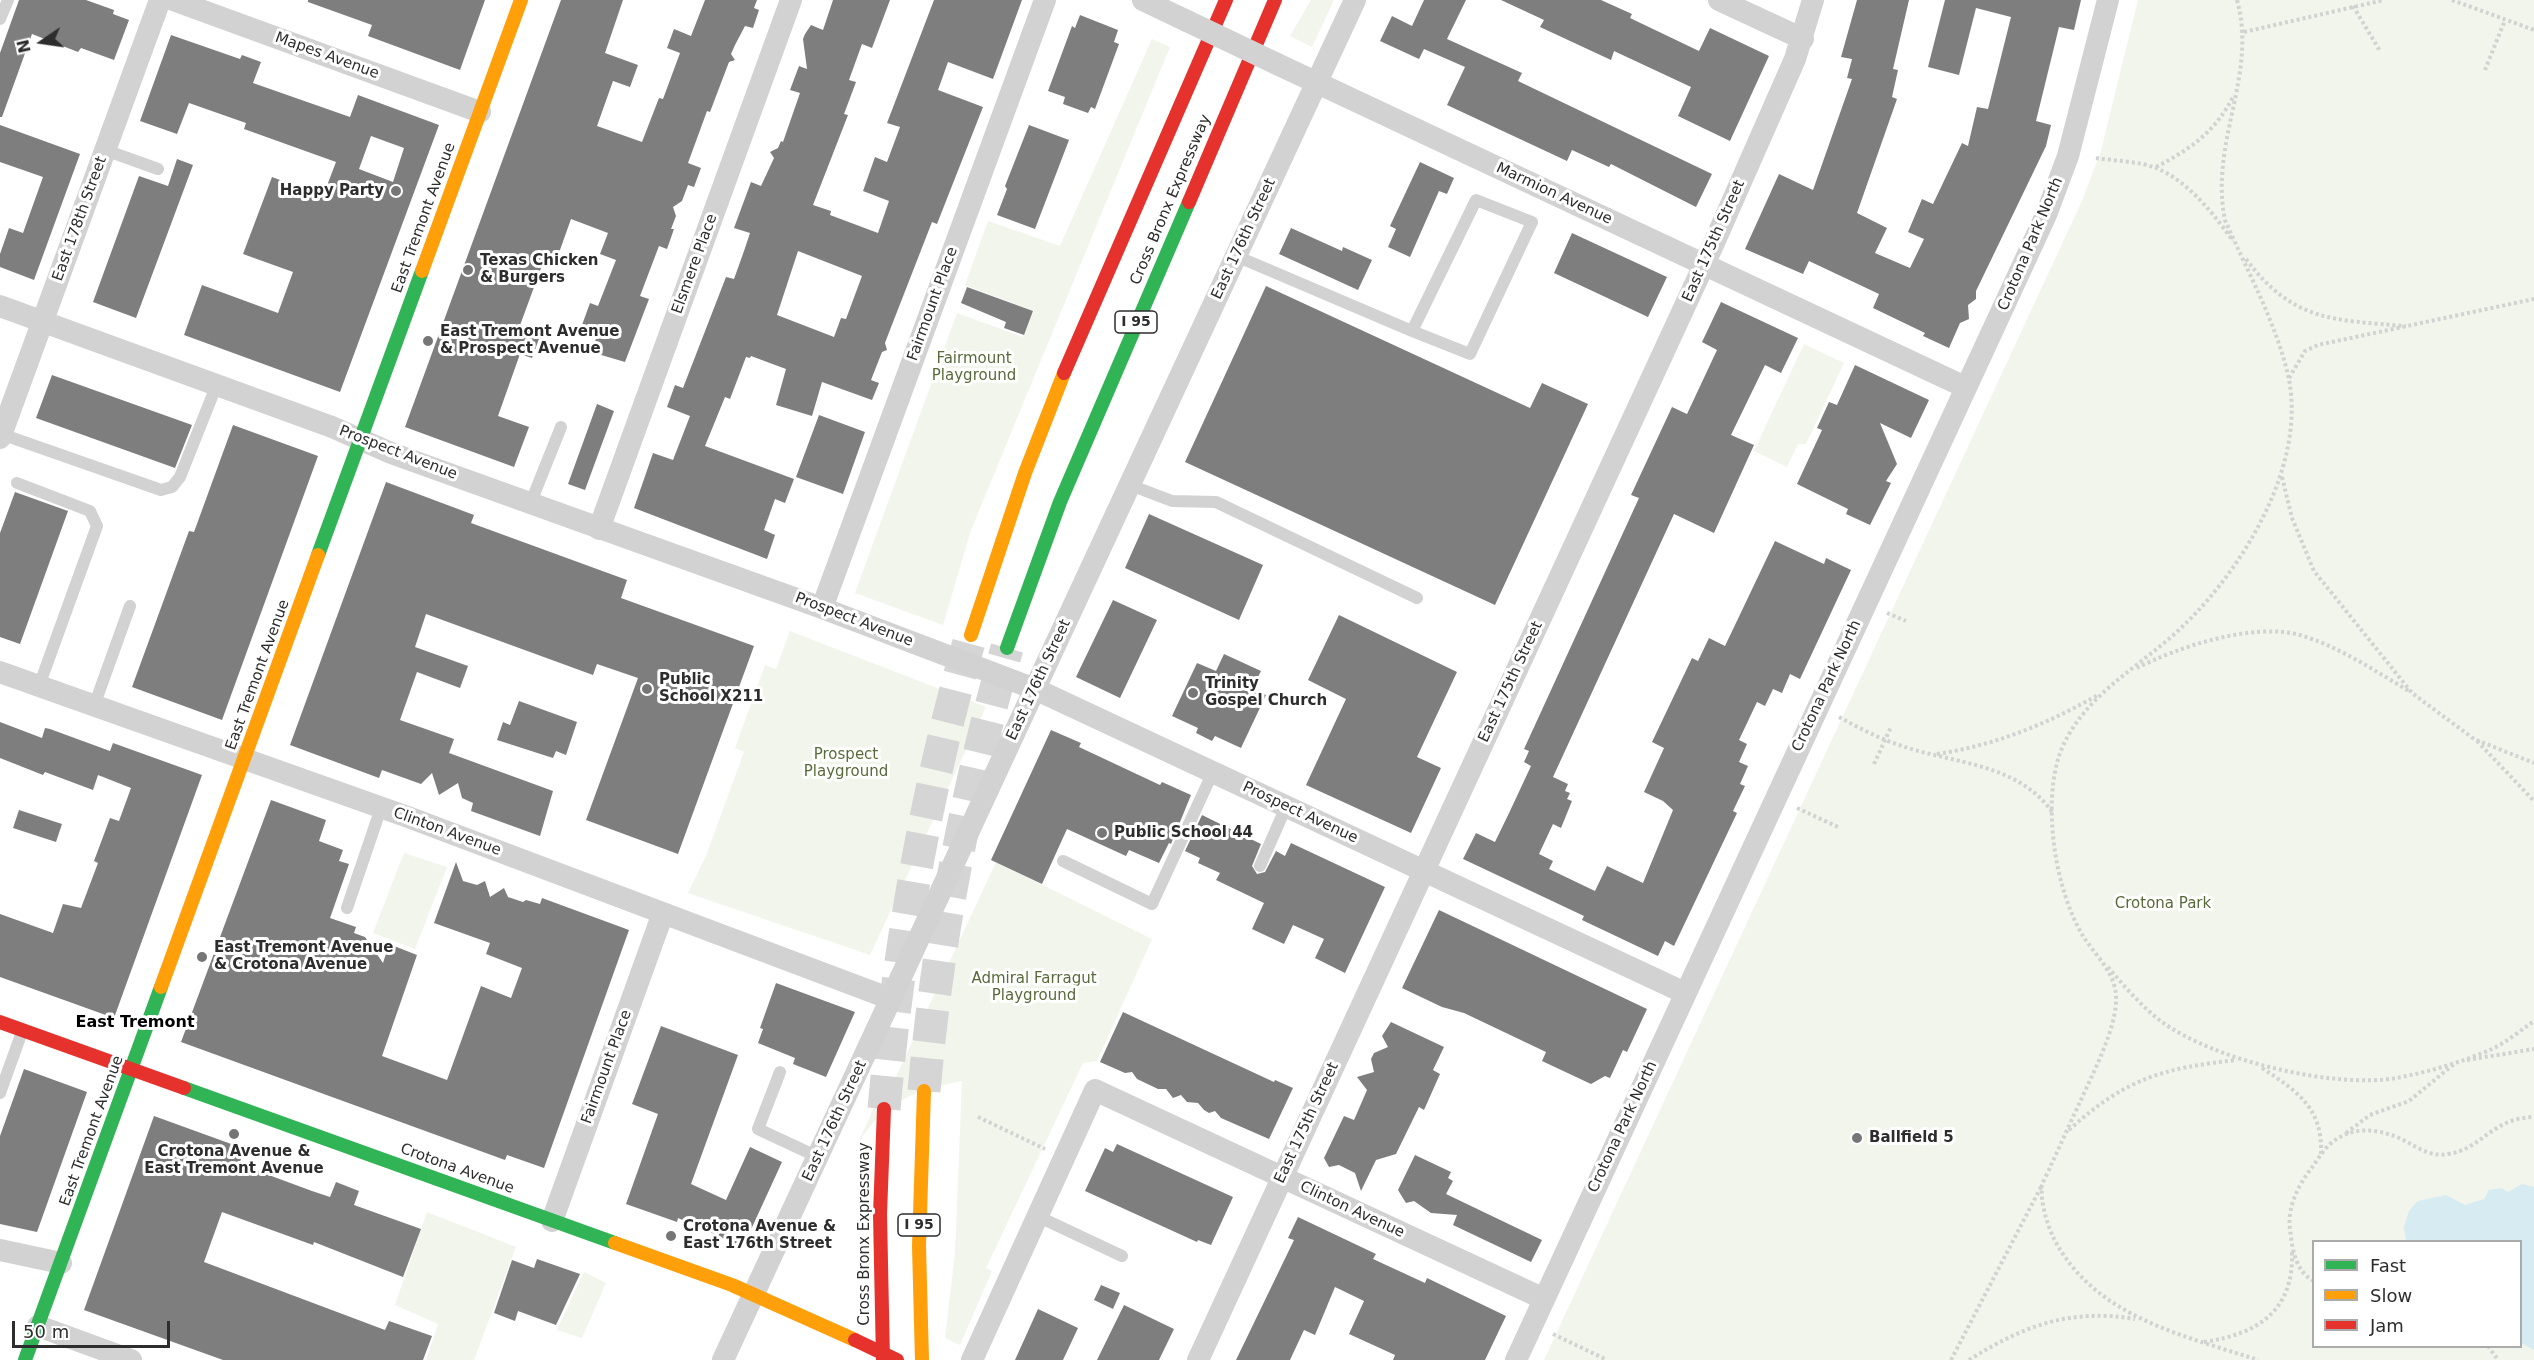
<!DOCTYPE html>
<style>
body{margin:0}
#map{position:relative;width:2534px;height:1360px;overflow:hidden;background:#fff;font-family:"DejaVu Sans",sans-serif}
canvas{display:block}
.legend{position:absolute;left:2312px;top:1240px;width:210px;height:108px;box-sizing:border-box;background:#fff;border:2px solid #ababab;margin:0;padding:8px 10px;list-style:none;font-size:18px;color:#2d2d2d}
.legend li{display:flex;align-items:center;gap:12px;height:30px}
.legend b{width:30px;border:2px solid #ababab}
.north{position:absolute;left:12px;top:12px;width:60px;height:60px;-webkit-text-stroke:4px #fff;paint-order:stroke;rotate:257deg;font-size:16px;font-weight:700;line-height:24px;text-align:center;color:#2d2d2d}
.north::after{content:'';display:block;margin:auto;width:21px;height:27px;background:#2d2d2d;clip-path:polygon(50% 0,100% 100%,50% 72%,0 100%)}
.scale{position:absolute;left:12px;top:1321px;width:158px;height:27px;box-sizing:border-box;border:3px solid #2d2d2d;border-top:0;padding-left:8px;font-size:18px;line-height:21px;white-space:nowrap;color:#2d2d2d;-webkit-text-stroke:4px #fff;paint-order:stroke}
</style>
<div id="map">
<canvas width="2534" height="1360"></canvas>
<ul class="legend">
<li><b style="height:8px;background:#30b455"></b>Fast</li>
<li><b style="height:8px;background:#ff9f0a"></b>Slow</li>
<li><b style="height:8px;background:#e5322d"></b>Jam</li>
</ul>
<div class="north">N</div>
<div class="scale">50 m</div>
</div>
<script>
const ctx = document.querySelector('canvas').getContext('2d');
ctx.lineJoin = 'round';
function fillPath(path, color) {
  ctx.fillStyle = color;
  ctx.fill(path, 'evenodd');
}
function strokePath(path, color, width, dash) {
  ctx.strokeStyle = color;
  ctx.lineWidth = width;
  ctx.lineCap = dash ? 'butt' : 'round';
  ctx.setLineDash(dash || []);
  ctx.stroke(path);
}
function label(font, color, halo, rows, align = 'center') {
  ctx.font = font + ' "DejaVu Sans",sans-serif';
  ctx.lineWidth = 6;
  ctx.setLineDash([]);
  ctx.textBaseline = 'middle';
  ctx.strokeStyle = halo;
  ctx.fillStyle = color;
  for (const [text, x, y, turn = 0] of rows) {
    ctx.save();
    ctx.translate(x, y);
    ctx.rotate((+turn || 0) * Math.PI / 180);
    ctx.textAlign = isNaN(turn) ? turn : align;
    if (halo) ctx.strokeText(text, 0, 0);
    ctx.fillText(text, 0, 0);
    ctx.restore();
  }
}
fillPath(new Path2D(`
 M1311,0H1334L1312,47L1290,36Z
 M2138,0H2534V1360H1544L2081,203L2101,151ZM2314,1242H2520V1346H2314Z
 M1152,39L1170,47L971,530L943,625L855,593L957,313L1023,337L1034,311L965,285L988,221L1060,246Z
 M1804,344L1844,363L1806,444H1798L1787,467L1754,451Z
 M790,631L986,707L870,955L688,893L706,856L744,752L735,748L765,665L776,669Z
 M404,853L447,867L415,949L373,933Z
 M996,862L1152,939L1097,1061L1083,1063L986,1268L992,1271L960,1345L945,1338L955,1254L962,1081C915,1090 885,1101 858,1143L887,1078L894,1081Z
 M427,1212L516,1247L474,1360H426L438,1324L395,1305Z
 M584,1272L606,1283L582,1338L557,1330Z`), '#f1f5eb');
fillPath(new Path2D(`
 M2522,1184L2534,1187V1350L2521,1343L2520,1242L2406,1241L2404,1227L2409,1211L2418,1201L2446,1195L2465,1205L2484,1199L2489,1190L2501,1188L2508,1192Z`), '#d6ebf2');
fillPath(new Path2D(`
 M19,0H86L114,10L113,14L129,20L114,60L81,48L78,52L32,34L2,117H0V53Z
 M308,0H485L460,70L368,36L372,25L308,2Z
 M561,0H623L605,53L638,65L630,87L613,81L597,126L642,142L659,98L663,99L680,53L667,48L674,29L691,36L705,0H757L754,8L759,10L753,28L745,26L735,45L731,54L735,60L729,62L710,112L707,111L688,163L701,168L694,187L688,185L682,201L673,207L676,216L671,229H674L667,249L659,246L640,296L649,299L625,362L591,352L599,331L582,325L590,303L598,306L616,260L600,254L608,233L571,219L555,264L544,260L519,328L540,336L532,358L520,354L498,416L529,427L514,467L405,427Z
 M833,0H890L872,48L862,44L849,80L856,82L844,114L848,115L813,205L831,211L830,215L878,233L889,201L863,191L875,157L887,162L900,127L887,123L934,0H1022L993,79L948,62L938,90L983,107L937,224L932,222L888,335L885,343L887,350L882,352L871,380L879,383L872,400L822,382L812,416L776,405L786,369L751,356L750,358L746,357L730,399L725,397L705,446L794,479L785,503L775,499L764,530L775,535L767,559L634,508L653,453L673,460L690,416L667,407L675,385L683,388L726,277L734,279L744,251L750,233L734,228L751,182L761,186L774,158L770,152L778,148L781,141L783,142L800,93L790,90L799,66L807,69L803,39L805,34L811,25L823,30ZM798,251L862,276L846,319L841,318L834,337L777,315Z
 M1424,0H1466L1447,39L1522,73L1518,81L1712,174L1696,207L1611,164L1609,167L1572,150L1567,161L1447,105L1465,67L1424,49L1419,59L1380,41L1392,16L1412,26Z
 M1501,0H1601L1632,14L1630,18L1699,51L1710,28L1769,56L1730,141L1678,116L1691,87L1614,51L1611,60L1540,27L1544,20Z
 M1857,0H1909L1893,69L1898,70L1892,97L1897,99L1857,213L1887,228L1875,253L1910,268L1924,239L1908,232L1922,199L1933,204L1962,143L1968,146L1977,107L1988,109L2011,17L1976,8L1959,75L1928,67L1945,0H2081L2074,30L2059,27L2036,121L2051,125L2046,146L1976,291V299L1968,305L1969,319L1960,323L1949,348L1923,336L1925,333L1873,308L1879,294L1809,261L1803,274L1745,249L1779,174L1813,190L1852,79L1847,78L1852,59L1841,57Z
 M1080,15L1118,30L1114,42L1119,44L1095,109L1091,107L1088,113L1063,104L1065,97L1048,91L1072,26L1075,28Z
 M171,35L240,59L242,55L261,62L253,83L350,117L358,95L439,125L340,392L184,335L202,285L278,313L293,272L243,254L272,177L323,196L336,162L244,129L246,123L189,103L177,134L140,121ZM371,136L404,148L393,182L359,169Z
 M0,125L80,154L34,280L0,267V254L9,228L23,233L43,177L0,162Z
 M1029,125L1069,140L1035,229L997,215L1007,189L1005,186Z
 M177,159L193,165L136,318L93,302L139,176L168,186Z
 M1420,162L1454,178L1447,194L1439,191L1410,257L1388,247L1396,229L1390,226Z
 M1291,228L1342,251L1343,247L1372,260L1358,290L1279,254Z
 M1572,233L1667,277L1648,317L1554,273Z
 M1266,286L1530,408L1542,383L1588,404L1495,605L1185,462Z
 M967,287L1033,311L1024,335L1004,328L1006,322L961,303Z
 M1721,302L1798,338L1781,373L1765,365L1731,435L1754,445L1714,533L1674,514L1553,777L1568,784L1565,791L1570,793L1567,799L1572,801L1561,828L1553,824L1539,854L1553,861L1549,869L1595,891L1607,866L1643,883L1673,810L1663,801L1644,792L1664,748L1652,742L1692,658L1698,661L1709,638L1725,646L1775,541L1824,564L1826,558L1851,570L1800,679L1790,674L1782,693L1773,689L1765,706L1757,702L1739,740L1747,744L1739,762L1748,766L1740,784L1745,786L1733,811L1737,813L1674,946L1665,941L1658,956L1582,920L1584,916L1463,859L1476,833L1495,842L1510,811L1531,766L1524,762L1529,751L1524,749L1639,498L1631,495L1672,407L1687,414L1717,350L1702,342Z
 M1855,365L1929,400L1911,438L1880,423L1897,464L1886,481L1891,483L1870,525L1846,514L1848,509L1797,484L1822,430L1817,428L1829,402L1837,405Z
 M52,375L192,425L175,468L36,418Z
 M597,404L614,411L585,490L568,484Z
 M819,415L865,432L843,494L796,477Z
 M233,425L318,456L222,720L132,687L189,531L194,532Z
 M386,482L474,515L471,523L627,580L621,598L754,646L678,854L586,820L638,678L597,664L593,675L426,614L415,647L468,666L460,688L417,672L400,720L454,739L449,753L553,791L540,836L471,811L473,803L462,798L458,783L439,795L432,773L421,784L382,770L379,778L290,745Z
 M15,492L68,511L20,644L0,637V533Z
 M1149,514L1263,565L1239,620L1125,568Z
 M1113,600L1157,620L1120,698L1076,677Z
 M1339,615L1457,672L1417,757L1441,768L1411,833L1306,785L1346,699L1308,680Z
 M1224,654L1261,671L1252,689L1266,695L1241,748L1215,736L1212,741L1196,733L1198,728L1172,716L1197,663L1216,671Z
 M519,701L577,722L566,755L556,751L553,758L497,740L503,722L510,725Z
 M0,722L42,738L45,728L50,729L110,751L113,743L202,775L114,1018L0,977V914L53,933L63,904L81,908L98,863L94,861L110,818L119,821L131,788L98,775L93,790L45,772L43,775L0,758Z
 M1051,730L1081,743L1079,747L1160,785L1162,782L1191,795L1171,844L1169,843L1159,863L1129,850L1126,856L1067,829L1042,884L991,860Z
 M271,800L326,820L319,841L343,850L339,861L349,864L330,918L356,927L354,933L365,937L383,963L389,944L417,955L382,1056L447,1080L481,986L511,998L522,968L486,954L490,943L434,923L456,862L463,881L477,885L485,881L490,897L504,888L508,897L523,902L526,900L540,904L542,898L629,930L544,1168L507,1155L505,1160L181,1042Z
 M19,810L62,824L56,842L13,828Z
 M1202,815L1261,844L1252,866L1257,874L1265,872L1276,851L1285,856L1291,843L1385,887L1345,973L1315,958L1324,939L1293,925L1284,944L1252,929L1264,903L1216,880L1220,873L1198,863L1200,858L1185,851Z
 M1439,910L1647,1009L1627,1052L1623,1050L1610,1078L1605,1076L1591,1084L1542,1061L1546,1052L1464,1013L1442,1007L1402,988Z
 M776,983L855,1012L826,1077L793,1064L795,1058L758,1043L763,1029L760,1028Z
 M1123,1012L1274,1082L1275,1080L1293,1088L1269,1139L1221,1118L1215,1111L1209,1113L1204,1110L1198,1103L1187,1102L1181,1095L1173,1098L1166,1089H1158L1137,1079L1132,1072L1125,1073L1100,1062Z
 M1391,1022L1444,1047L1433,1070L1440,1074L1424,1110L1419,1107L1396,1154L1376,1160L1361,1191L1355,1173L1339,1165L1329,1167L1324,1158L1344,1116L1354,1120L1367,1090L1357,1077L1374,1072L1371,1059L1374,1053L1388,1047L1382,1036Z
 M661,1026L738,1055L691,1184L726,1200L750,1147L782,1162L743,1247L678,1218L677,1222L626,1204L658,1114L632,1104Z
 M24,1069L87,1092L37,1232L0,1224V1136Z
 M154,1116L245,1149L239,1164L312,1191L330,1197L336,1182L359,1191L354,1205L421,1229L403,1277L314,1242L313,1245L222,1212L204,1262L385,1330L389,1321L432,1336L423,1360H223L84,1310Z
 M1117,1144L1233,1197L1211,1245L1198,1240L1197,1242L1085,1191L1105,1148L1113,1152Z
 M1415,1155L1451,1172L1448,1178L1453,1181L1446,1194L1542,1240L1531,1262L1453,1225L1457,1215L1431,1213L1414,1201L1406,1203L1398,1190Z
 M1298,1217L1376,1254L1373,1259L1425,1283L1427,1278L1506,1316L1485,1360H1393L1395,1355L1349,1334L1364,1301L1335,1287L1315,1335L1304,1330L1290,1360H1236L1294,1240L1288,1238Z
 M537,1259L580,1274L556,1325L518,1311L515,1321L494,1313L512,1260L534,1268Z
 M1101,1285L1120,1293L1113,1309L1094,1300Z
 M1124,1305L1174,1329L1159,1360H1097Z
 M1038,1309L1078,1328L1063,1360H1015Z`), '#7e7e7e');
strokePath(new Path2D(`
 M924,1091C937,941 966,793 1007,648
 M884,1109C898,949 926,790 971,635`), '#d5d5d5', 33, [33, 16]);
strokePath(new Path2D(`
 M2237,0C2258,75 2209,143 2225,220C2247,271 2275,320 2288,375C2309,467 2237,580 2170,638C2129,673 2080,701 2060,753C2042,804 2055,890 2083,936C2095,955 2115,972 2116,996C2118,1026 2092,1075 2080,1102C2070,1123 2061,1144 2051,1165C2049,1171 2044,1179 2042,1185C2040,1201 2047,1224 2054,1239C2095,1317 2182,1335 2258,1360
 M2452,0L2534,30
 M2353,6L2380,51
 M2244,32L2384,0
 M2485,70L2505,20
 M2096,158C2115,161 2138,161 2156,168C2188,181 2214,214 2233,241
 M2156,167C2191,149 2216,131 2234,95
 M2246,259C2293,322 2334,320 2406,326
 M2289,378L2305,351L2318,345L2534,299
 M2282,477L2292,518L2314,571L2412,693L2474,739L2534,763
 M1887,613L1906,621
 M2137,668C2178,647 2253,622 2300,635C2338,646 2375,671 2409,691
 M1839,717C1859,728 1880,739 1902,746C1955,764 2018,763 2053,813
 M2477,741L2534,801
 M1937,754C1996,745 2047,724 2098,695
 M1874,764L1891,727
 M1797,808L1838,827
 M2108,967C2124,986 2141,1006 2162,1022C2214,1060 2333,1089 2396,1078C2429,1072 2462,1062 2492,1049C2507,1042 2521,1030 2534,1021
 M2467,1060L2534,1049
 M2262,1068C2297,1091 2323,1108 2321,1154
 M978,1117L1045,1149
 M2069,1130C2125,1079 2162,1068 2237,1060
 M2346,1133L2370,1115L2409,1101L2454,1064
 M2314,1281C2295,1272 2292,1247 2290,1229C2287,1208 2298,1186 2310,1170C2316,1162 2322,1152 2329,1145C2353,1123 2384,1129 2409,1143C2421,1150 2434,1157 2448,1154C2483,1149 2491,1118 2534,1117
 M1553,1334L1607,1360
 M2204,1342C2258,1334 2294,1311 2292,1252
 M2488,1346L2498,1360
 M1951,1360L2042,1185
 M1969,1360C2023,1326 2070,1308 2135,1319`), '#d2d2d2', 4, [3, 3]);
strokePath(new Path2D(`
 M0,19L8,0
 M105,150L158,169
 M1236,256L1412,331L1476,200L1532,222L1470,354L1412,331
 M1,434L161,490L172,487L180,477L217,384
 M17,483L90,511L97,526L39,686
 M1130,485L1172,501L1216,502L1417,598
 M531,502L561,427
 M94,706L130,606
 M1063,861L1152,904L1213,772
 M1260,866L1286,807
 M347,908L381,808
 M780,1072L758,1129L818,1157
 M0,1093L22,1032
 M1037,1216L1122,1256`), '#d2d2d2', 12);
strokePath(new Path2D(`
 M173,0L480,112
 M1143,0L1187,21
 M1719,0L1803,39
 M1277,64L1965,387
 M0,306L332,427L391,453L822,608L1035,689L1685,993
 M0,438L160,0
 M599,529L791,0
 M822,608L1045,0
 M0,672L408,817L891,999
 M552,1221L663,913
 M0,1250L61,1263
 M38,1326L131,1360
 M723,1360L1355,0
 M972,1360L1095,1090L1544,1299
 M1198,1360L1714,243L1795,59L1813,0
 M1516,1360L2046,215L2068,156L2108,0`), '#d2d2d2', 22);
strokePath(new Path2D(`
 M318,555L422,271
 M1007,648L1060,502L1189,202
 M184,1088L615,1243
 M25,1360L161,987`), '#30b455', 14);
strokePath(new Path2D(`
 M422,271L521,0
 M971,635L1025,473L1064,373
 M161,987L318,555
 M615,1243L732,1285L855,1340
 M922,1360L919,1246L924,1091`), '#ff9f0a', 14);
strokePath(new Path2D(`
 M1189,202L1275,0
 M1064,373L1226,0
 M0,1022L184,1088
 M883,1360L880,1214L884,1109`), '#e5322d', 14);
strokePath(new Path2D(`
 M1187,21L1277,64`), '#d2d2d2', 22);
strokePath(new Path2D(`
 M855,1340L897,1360`), '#e5322d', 14);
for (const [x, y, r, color] of [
 [396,191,6,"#767676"],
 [468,270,6,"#767676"],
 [428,341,6,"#767676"],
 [647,689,6,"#767676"],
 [1193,693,6,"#767676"],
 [1102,833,6,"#767676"],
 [202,957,6,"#767676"],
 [234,1134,6,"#767676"],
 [1857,1138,6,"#767676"],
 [671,1236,6,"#767676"]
]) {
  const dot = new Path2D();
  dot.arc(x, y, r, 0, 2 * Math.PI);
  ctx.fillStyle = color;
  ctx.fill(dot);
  strokePath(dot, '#fff', 2);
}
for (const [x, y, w] of [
 [1136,322,42],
 [919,1225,42]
]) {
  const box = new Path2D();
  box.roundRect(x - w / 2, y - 11, w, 22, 4.5);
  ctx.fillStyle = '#fff';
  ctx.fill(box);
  strokePath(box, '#2d2d2d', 1.5);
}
label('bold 14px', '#2d2d2d', null, [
 ["I 95",1136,322],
 ["I 95",919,1225]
]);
label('15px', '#2d2d2d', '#fff', [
 ["Mapes Avenue",327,56,20],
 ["Marmion Avenue",1554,194,25],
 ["Cross Bronx Expressway",1171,200,-67],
 ["East Tremont Avenue",424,218,-70],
 ["East 178th Street",80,219,-70],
 ["East 176th Street",1244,239,-65],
 ["East 175th Street",1714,241,-66],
 ["Crotona Park North",2031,244,-67],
 ["Elsmere Place",695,264,-70],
 ["Fairmount Place",933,304,-70],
 ["Prospect Avenue",398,453,21],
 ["Prospect Avenue",854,620,21],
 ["East Tremont Avenue",258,675,-70],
 ["East 176th Street",1039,680,-65],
 ["East 175th Street",1511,682,-65],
 ["Crotona Park North",1827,686,-65],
 ["Prospect Avenue",1300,813,25],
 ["Clinton Avenue",447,832,20],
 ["Fairmount Place",607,1067,-70],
 ["East 176th Street",835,1121,-65],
 ["East 175th Street",1307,1123,-65],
 ["Crotona Park North",1623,1127,-65],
 ["East Tremont Avenue",92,1131,-70],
 ["Crotona Avenue",457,1169,20],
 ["Clinton Avenue",1352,1210,25],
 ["Cross Bronx Expressway",865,1234,-90]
]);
label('bold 15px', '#2d2d2d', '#fff', [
 ["Happy Party",384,191,"right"],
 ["Texas Chicken",480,261],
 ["& Burgers",480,278],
 ["East Tremont Avenue",440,332],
 ["& Prospect Avenue",440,349],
 ["Public",659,680],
 ["School X211",659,697],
 ["Trinity",1205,684],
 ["Gospel Church",1205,701],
 ["Public School 44",1114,833],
 ["East Tremont Avenue",214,948],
 ["& Crotona Avenue",214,965],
 ["Ballfield 5",1869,1138],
 ["Crotona Avenue &",234,1152,"center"],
 ["East Tremont Avenue",234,1169,"center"],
 ["Crotona Avenue &",683,1227],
 ["East 176th Street",683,1244]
], 'left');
label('15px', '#576b39', '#fff', [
 ["Fairmount",974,359],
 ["Playground",974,376],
 ["Prospect",846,755],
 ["Playground",846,772],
 ["Crotona Park",2163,904],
 ["Admiral Farragut",1034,979],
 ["Playground",1034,996]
]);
label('bold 16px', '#000', '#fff', [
 ["East Tremont",135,1023]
]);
</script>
